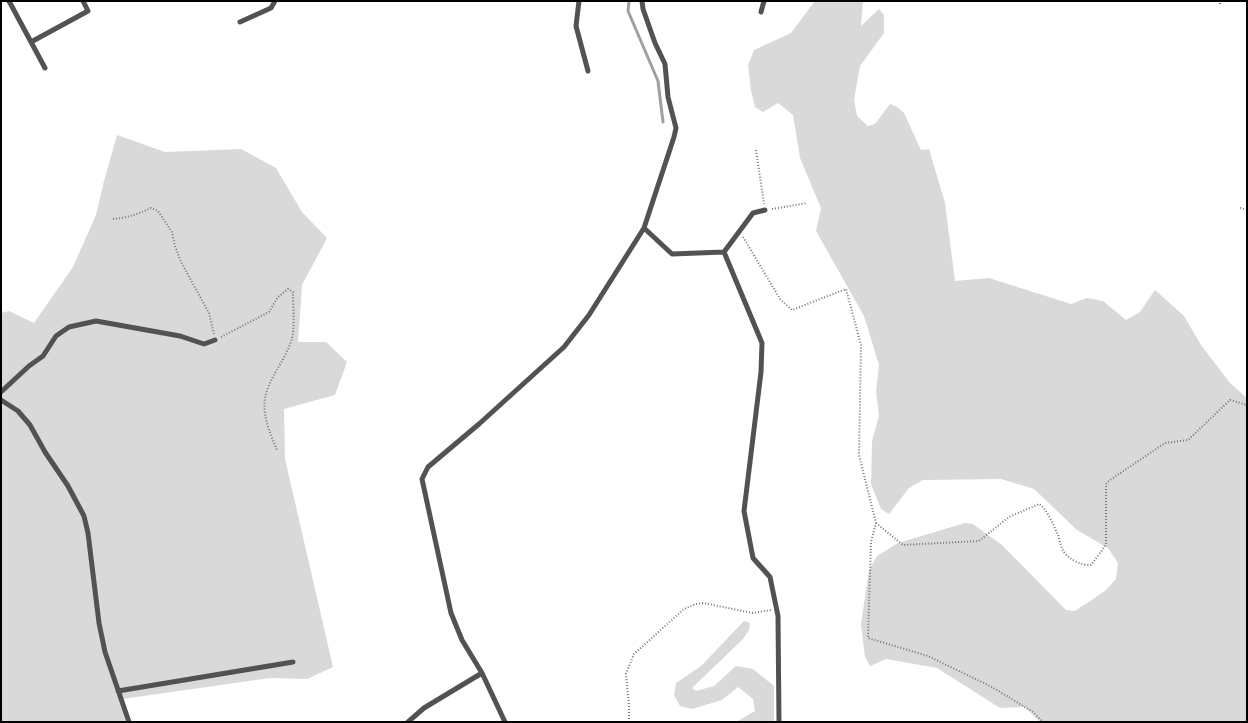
<!DOCTYPE html>
<style>
body{margin:0}
#map{position:relative;width:1248px;height:723px;overflow:hidden;background:#fff;font-family:"Varela Round",sans-serif}
canvas{display:block}
.frame{position:absolute;inset:0;border:2px solid #000;pointer-events:none}
</style>
<div id="map">
<canvas width="1248" height="723"></canvas>
<div class="frame"></div>
</div>
<script>
const ctx = document.querySelector('canvas').getContext('2d');
ctx.lineJoin = 'round';
function fillPath(path, color) {
  ctx.fillStyle = color;
  ctx.fill(path, 'evenodd');
}
function strokePath(path, color, width, dash) {
  ctx.strokeStyle = color;
  ctx.lineWidth = width;
  ctx.lineCap = dash ? 'butt' : 'round';
  ctx.setLineDash(dash || []);
  ctx.stroke(path);
}
fillPath(new Path2D(`
 M815,1H863L861,26L879,9L884,15V33L860,66L854,100L857,116L868,126L875,124L890,104L897,107L904,113L921,150L929,149L945,203L955,281L989,278L1071,304L1087,298L1103,301L1126,320L1140,312L1155,290L1184,316L1201,345L1230,383L1247,398V722H1040L1025,707L1000,708L937,668L886,659L870,666L865,657L861,624L869,570L877,556L898,543L965,523L973,524L1002,545L1066,610L1075,611L1105,591L1116,579L1118,563L1108,548L1077,530L1034,489L1001,479L923,480L909,488L889,514L881,509L871,484L872,441L879,416L876,391L879,365L864,316L816,231L821,208L800,158L793,115L778,103L763,112L755,107L751,91L748,65L754,50L791,33Z
 M117,135L165,152L241,149L276,168L302,212L327,238L302,285L298,342H326L347,362L335,395L284,409L285,459L333,667L307,679L270,678L122,699L131,722H1V313L9,311L34,323L73,267L96,215L104,181Z
 M744,621L750,623L749,630L743,639L692,688L696,691L714,686L736,666L753,669L774,686V722H736L755,711L753,699L738,687L722,700L692,709L680,706L674,695L676,683L701,666Z`), '#d9d9d9');
strokePath(new Path2D(`
 M629,1L628,11L658,81L663,122`), '#a0a0a0', 3);
strokePath(new Path2D(`
 M1220,4V1
 M756,150L764,204
 M1240,208L1247,210
 M772,209L807,203
 M113,219C127,218 138,214 151,208L158,211L172,232L175,246L181,262L209,313L214,334
 M743,237L780,299L792,310L846,289L861,345L859,455L876,523L871,542L868,638L928,656L992,687L1033,712L1043,722
 M221,337L269,312L278,297L288,289L293,292C293,305 295,327 292,338C287,357 274,371 268,388C259,409 269,431 277,450
 M876,523L903,545L979,541L1009,517L1039,504C1047,509 1053,524 1057,533C1060,539 1060,546 1064,552C1068,559 1083,566 1091,565L1106,545V484L1110,480L1165,443L1188,440L1230,400L1247,405
 M629,722V706L626,674L634,654L684,609L696,604L704,603L752,613L771,610`), '#747474', 2, [1, 2]);
strokePath(new Path2D(`
 M9,1L45,68
 M579,1L576,26L588,71
 M761,12L764,1
 M240,22L271,8L275,1
 M31,42L88,11L83,1
 M644,228L672,254L724,252L753,213L765,210
 M724,252L762,343L761,372L744,511L753,558L770,577L778,616L779,722
 M1,392L29,366L43,356L56,336L69,327L96,321L180,336L204,344L215,340
 M1,400L18,411L30,425L45,452L68,486L84,516L88,533L99,623L105,652L129,722
 M118,691L293,662
 M408,722L424,708L482,673
 M505,722L482,673L462,640L451,613L422,479L428,467L479,424L564,347L589,315L644,228L674,137L676,128L668,97L665,64L655,43L643,9L642,1`), '#525252', 5);
</script>
